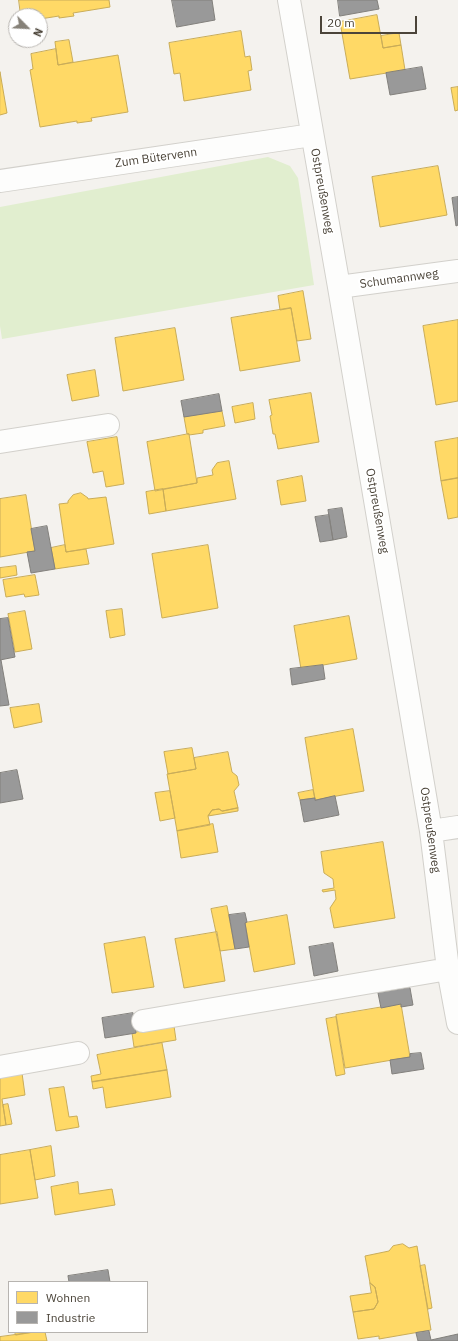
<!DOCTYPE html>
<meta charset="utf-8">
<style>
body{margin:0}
#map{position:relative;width:458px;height:1341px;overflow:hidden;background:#f4f2ee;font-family:"IBM Plex Sans",sans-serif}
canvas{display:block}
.legend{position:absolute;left:8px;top:1281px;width:140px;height:52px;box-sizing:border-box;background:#fff;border:1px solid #b7b4b0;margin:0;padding:5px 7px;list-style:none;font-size:12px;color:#4b4439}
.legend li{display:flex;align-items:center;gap:8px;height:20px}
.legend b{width:20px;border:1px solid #b7b4b0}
.north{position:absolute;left:8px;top:8px;width:40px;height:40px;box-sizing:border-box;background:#fff;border:1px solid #b7b4b0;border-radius:50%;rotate:114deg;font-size:11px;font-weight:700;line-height:16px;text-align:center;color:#4b4439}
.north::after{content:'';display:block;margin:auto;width:14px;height:18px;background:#868178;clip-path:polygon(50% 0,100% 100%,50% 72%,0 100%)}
.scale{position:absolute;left:320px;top:16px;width:97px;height:18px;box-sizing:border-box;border:2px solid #4b4439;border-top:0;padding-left:5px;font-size:12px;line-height:14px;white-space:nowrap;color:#4b4439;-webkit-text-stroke:3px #fff;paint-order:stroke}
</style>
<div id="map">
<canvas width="458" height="1341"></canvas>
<ul class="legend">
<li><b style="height:11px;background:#ffd966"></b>Wohnen</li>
<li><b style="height:11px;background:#999"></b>Industrie</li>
</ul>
<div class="north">N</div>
<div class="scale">20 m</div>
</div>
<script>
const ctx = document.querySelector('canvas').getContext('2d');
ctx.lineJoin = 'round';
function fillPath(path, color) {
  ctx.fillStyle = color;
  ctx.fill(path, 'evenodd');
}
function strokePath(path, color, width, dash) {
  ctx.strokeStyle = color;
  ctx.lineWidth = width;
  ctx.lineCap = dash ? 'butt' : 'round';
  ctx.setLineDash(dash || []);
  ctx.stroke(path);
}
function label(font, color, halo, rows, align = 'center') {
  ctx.font = font + ' "IBM Plex Sans",sans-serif';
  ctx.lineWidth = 4;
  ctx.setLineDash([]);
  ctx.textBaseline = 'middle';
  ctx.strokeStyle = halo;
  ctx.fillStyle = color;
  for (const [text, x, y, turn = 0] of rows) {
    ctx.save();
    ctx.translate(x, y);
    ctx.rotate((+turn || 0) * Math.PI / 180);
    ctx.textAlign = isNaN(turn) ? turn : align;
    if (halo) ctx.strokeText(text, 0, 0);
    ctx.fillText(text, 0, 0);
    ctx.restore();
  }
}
fillPath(new Path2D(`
 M268,157L290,166L298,178L314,285L2,339L0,326V207Z`), '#e1eecf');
const homes = new Path2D(`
 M19,0H109L110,7L73,13L74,16L59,18V16L40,19V16H21Z
 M377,15L383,48L401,45L405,70L350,79L340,22Z
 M241,31L245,57L250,56L252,70L248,71L251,90L184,101L180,73L174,74L169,43Z
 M399,33L401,45L383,48L381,36Z
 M69,40L73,62L58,65L55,42Z
 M56,49L58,65L118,55L128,112L91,118L92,121L77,123V121L40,127L30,70L33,69L31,54Z
 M0,72L7,113L0,115Z
 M458,87V110L455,111L451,88Z
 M438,166L447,215L380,227L372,177Z
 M303,291L311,339L297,341L291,308L280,310L278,296Z
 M291,308L300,361L240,371L231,318Z
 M458,320V401L436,405L423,326Z
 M175,328L184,380L123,391L115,338Z
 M95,370L99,396L72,401L67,375Z
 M311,393L319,442L278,449L275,434H273L270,416L272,415L269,400Z
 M253,403L255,419L235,423L232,407Z
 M222,411L225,426L203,430V433L189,435V434H187L184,417Z
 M189,434L197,483L155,491L147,442Z
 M117,437L124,484L106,487L103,471L93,473L87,442Z
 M458,438V478L441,481L435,442Z
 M229,461L236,499L166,511L163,489L197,483V478L213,475L212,470L217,463Z
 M302,476L306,501L281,505L277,481Z
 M458,478V517L448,519L441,481Z
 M163,489L166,511L149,514L146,492Z
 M81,493L88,498V499L106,497L114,544L66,552L59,504L68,503V501L73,495Z
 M26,495L35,551L0,557V499Z
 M65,545L66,552L86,549L89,564L55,569L51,548Z
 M208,545L218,608L162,618L152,554Z
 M16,566L17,575L0,578V568Z
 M35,575L39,595L25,597L24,594L6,597L3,580Z
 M122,609L125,635L110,638L106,611Z
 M25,611L32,649L15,652L8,614Z
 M349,616L357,659L301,669L294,626Z
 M39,704L42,722L14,728L10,708Z
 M353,729L364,791L315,800L305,738Z
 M192,748L196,769L168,774L164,752Z
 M228,752L232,772L237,776L239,785L234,791L238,808L222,811L219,809L212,810L208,816L210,825L177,831L167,774L196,769L194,758Z
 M313,790L315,798L300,800L298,793Z
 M170,791L175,818L160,821L155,793Z
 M238,808V811L208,816L212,810L219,809L222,811Z
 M213,824L218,852L181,858L177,831Z
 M383,842L395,918L334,928L330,908L336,899L335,890L323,892L322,890L334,888L333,879L324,873L321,852Z
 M227,906L235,949L220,951L211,909Z
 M287,915L295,964L254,972L245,923Z
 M217,932L225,981L184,988L175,939Z
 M145,937L154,987L112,993L104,944Z
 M401,1004L410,1057L345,1068L336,1015Z
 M336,1017L345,1074L336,1076L326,1019Z
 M174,1026L176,1040L134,1047L132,1033Z
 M162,1043L167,1070L92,1082L91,1076L101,1074L97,1055Z
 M167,1070L171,1097L106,1108L103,1087L93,1089L92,1082Z
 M22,1073L25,1095L2,1099L6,1125L0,1126V1076Z
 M64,1087L69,1117L77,1116L79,1127L56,1131L49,1089Z
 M8,1104L12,1124L6,1125L3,1105Z
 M51,1146L55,1176L35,1180L30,1150Z
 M30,1150L38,1198L0,1204V1155Z
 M78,1182L79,1194L112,1189L115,1205L55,1215L51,1187Z
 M403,1244L409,1248L417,1246L431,1330L379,1339V1336L358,1339L353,1312L374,1309L378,1302L375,1287L370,1283L365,1256L389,1251L393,1246Z
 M425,1265L432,1308L428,1309L420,1266Z
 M370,1283L375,1287L378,1302L374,1309L353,1312L350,1296L371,1293Z
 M15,1332H34L16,1335Z
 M34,1332H45L47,1341H0V1337Z`);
fillPath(homes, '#ffd966');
strokePath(homes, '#c9ac58', 1);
const industry = new Path2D(`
 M172,0H212L215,20L177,27Z
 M338,0H377L379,9L340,16Z
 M422,67L426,89L390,95L386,73Z
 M458,197V225L456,226L452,198Z
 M219,394L222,411L184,417L181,401Z
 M342,508L347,537L333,540L328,510Z
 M329,515L333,540L320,542L315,517Z
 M47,526L55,569L31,573L27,552L35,551L31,529Z
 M8,618L15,657L0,660V619Z
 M0,660H1L9,705L0,706Z
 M323,665L325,679L292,685L290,669Z
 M17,770L23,799L0,803V773Z
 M335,796L339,815L304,822L300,800L315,798V800Z
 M245,913L247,922L245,923L249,947L235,949L229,915Z
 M333,943L338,971L314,976L309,947Z
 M410,988L413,1005L401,1007V1004L381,1008L378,993Z
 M133,1013L136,1033L105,1038L102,1018Z
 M421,1053L424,1069L392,1074L390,1060L410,1057V1054Z
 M108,1270L110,1282H69L68,1276Z
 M429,1331L431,1340L458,1334V1341H418L416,1333Z`);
fillPath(industry, '#999');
strokePath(industry, '#82807c', 1);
const minor = new Path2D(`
 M289,0L339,287L431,831L448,969L458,1023
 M0,181L312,135
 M339,287L458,271
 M0,442L108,425
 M431,831L458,827
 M143,1021L448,969
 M0,1067L78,1053`);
strokePath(minor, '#d2d0cb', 24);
strokePath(minor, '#fdfdfc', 22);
label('12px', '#4b4439', '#fff', [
 ["Zum Bütervenn",156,158,-8],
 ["Ostpreußenweg",322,191,80],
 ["Schumannweg",399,279,-8],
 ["Ostpreußenweg",377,511,80],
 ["Ostpreußenweg",430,830,82]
]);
</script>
